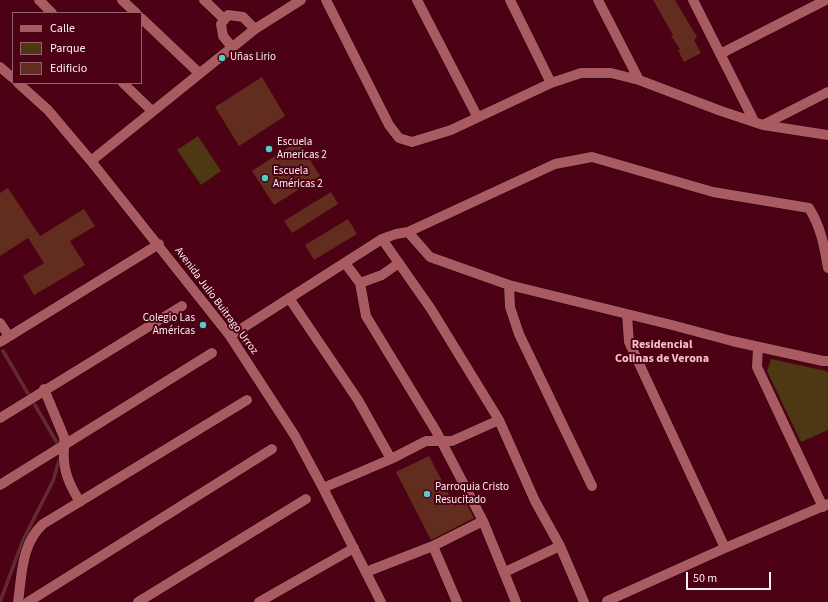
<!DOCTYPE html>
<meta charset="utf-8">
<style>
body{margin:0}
#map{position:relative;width:828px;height:602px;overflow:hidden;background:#4c0214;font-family:"Source Sans 3",sans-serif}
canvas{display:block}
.legend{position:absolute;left:12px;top:12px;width:130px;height:72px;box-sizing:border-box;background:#4c0214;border:1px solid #92616c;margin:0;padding:5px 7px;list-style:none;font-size:12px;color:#faf0f0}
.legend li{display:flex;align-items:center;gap:8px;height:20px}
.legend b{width:20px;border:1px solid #92616c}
.scale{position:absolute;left:686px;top:572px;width:85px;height:18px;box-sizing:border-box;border:2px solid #faf0f0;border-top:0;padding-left:5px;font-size:12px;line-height:14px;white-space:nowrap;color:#faf0f0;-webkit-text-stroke:3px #4c0214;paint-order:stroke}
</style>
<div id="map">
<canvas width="828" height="602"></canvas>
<ul class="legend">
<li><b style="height:5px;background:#aa5a61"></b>Calle</li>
<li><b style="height:11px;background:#4e3713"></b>Parque</li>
<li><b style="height:11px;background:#622d1f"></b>Edificio</li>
</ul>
<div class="scale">50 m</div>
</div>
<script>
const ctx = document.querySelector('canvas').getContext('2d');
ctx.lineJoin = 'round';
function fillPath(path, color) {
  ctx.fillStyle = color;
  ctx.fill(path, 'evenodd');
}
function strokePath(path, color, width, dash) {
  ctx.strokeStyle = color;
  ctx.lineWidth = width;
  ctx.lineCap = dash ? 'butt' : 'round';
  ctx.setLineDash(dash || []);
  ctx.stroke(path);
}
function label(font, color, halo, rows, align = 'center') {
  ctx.font = font + ' "Source Sans 3",sans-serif';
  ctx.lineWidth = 4;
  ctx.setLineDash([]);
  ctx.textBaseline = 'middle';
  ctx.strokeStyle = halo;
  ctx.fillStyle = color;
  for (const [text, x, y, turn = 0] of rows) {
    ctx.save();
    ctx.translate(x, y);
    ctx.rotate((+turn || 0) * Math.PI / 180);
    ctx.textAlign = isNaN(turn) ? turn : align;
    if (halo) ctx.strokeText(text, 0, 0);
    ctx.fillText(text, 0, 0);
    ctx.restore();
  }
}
fillPath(new Path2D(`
 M198,136L221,171L201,185L177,150Z
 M771,359L826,371L828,373V430L801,442L767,371Z`), '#4e3713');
strokePath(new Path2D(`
 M3,351L59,446
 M0,602L23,540L53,481L60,457`), '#622b31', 3.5);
fillPath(new Path2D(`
 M653,0H675L697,37L694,40L701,53L684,62L678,50L680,49L671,36L673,35Z
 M262,77L285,116L239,146L215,107Z
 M298,141L320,176L274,205L252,171Z
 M8,188L40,236L84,209L95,226L70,241L85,265L34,295L23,276L44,263L28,238L0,256V193Z
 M331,192L338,204L292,233L284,221Z
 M348,219L357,234L314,260L305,245Z
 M429,456L455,506L465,501L474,518L431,540L396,472Z`), '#622d1f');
const minor = new Path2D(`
 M39,0L52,13
 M122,0L136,13
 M204,0L224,19
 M326,0L389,125L399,138L412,142L451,130L551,83L581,73H611L639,80L721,111L763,125L828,135
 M417,0L477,116
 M510,0L551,83
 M598,0L639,80
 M693,0L754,121
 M141,18L199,73
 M232,47L223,36L221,24L228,15L243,17L255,29
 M720,54L826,0
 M0,67L13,78
 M18,83L48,110L91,161L230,336L295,436L323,488L381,602
 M123,83L152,111
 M763,125L828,92
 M91,161L255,29L301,0
 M408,232L430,257L509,285L672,325L732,341L823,361H828
 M382,239L431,309L499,420L535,501L560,546L584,602
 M345,263L360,283L366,316L436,431L483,521L516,602
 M360,283L382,275L399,263
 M509,285L510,307L519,334L592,486
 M289,298L358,400L391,459
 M627,315L629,342L725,548
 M0,323L9,336
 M230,336L382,239L396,234L408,232L555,164L592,157L713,192L809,208C821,227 824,246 828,268
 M0,342L159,244
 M758,347L757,367L823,507
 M44,389L64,437C65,445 63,452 64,460C65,476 72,489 80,502
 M0,418L182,306
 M0,485L212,353
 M323,488L391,459L426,441H452L499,420
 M433,546L457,602
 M366,572L433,546L483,521
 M505,572L560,546
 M607,601L725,548L828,504
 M18,602C22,575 21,544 43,524L247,400
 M28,602L272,449
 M138,602L306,499
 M259,602L354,548`);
strokePath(minor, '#230106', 11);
strokePath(minor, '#aa5a61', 10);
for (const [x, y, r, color] of [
 [222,58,4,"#52cdcd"],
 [269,149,4,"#52cdcd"],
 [265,178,4,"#52cdcd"],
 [203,325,4,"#52cdcd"],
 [427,494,4,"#52cdcd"]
]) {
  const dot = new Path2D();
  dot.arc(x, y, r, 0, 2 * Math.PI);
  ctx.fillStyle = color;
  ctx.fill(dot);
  strokePath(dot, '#4c0214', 1.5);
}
label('11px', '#faf0f0', '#4c0214', [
 ["Uñas Lirio",230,58],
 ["Escuela",277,143],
 ["Americas 2",277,156],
 ["Escuela",273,172],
 ["Américas 2",273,185],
 ["Colegio Las",195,319,"right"],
 ["Américas",195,332,"right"],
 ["Parroquia Cristo",435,488],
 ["Resucitado",435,501]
], 'left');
label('11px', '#faf0f0', '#4c0214', [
 ["Avenida Julio Buitrago Urroz",216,301,53]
]);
label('bold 12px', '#f9c3c5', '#4c0214', [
 ["Residencial",662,345],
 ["Colinas de Verona",662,359]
]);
</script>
